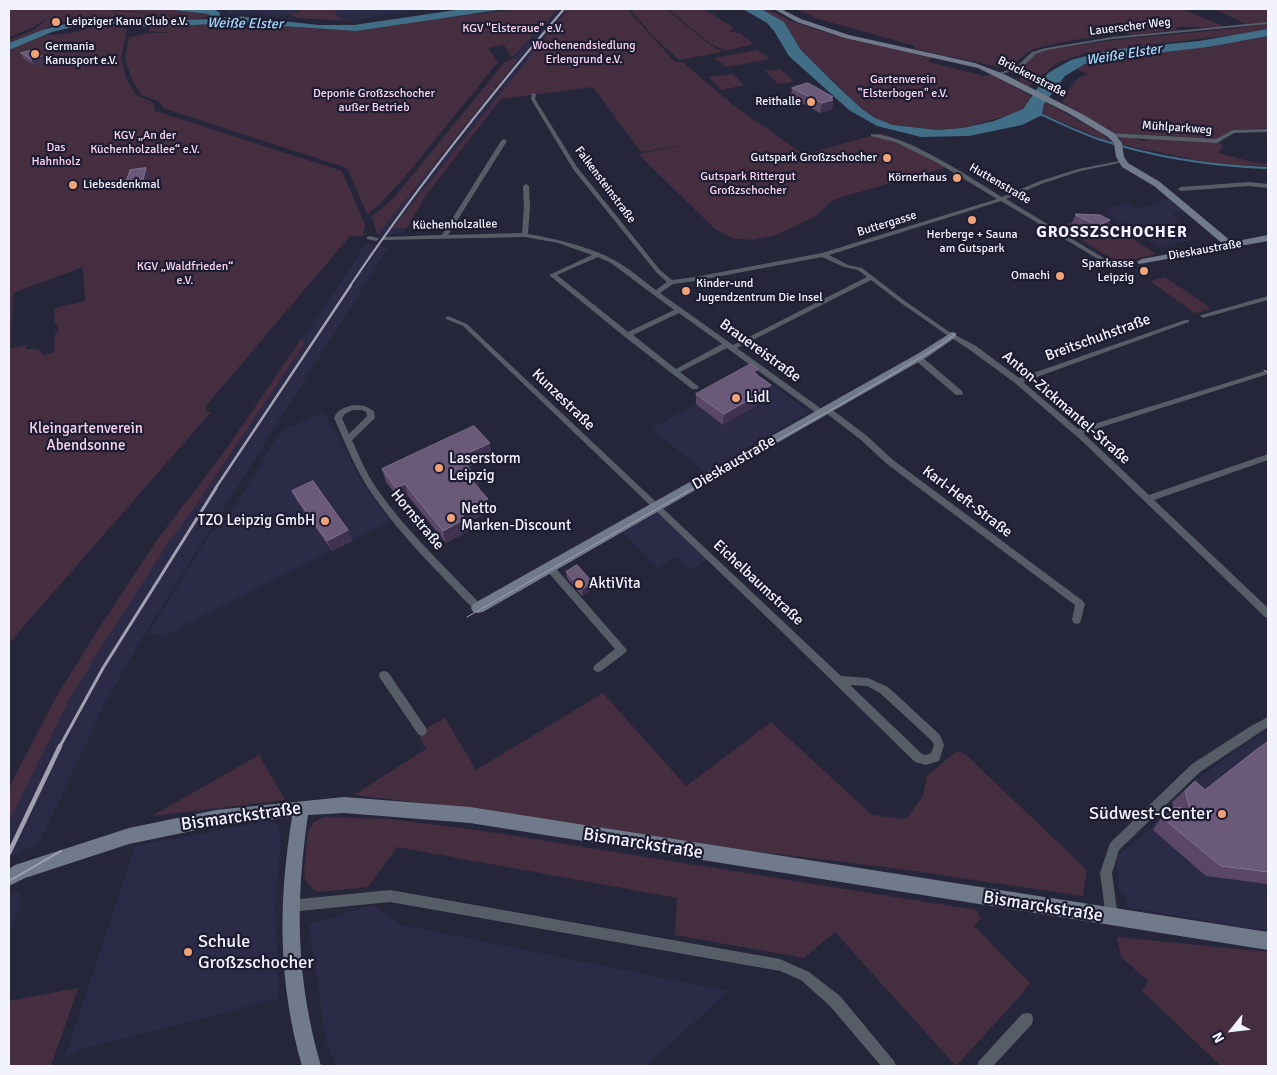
<!DOCTYPE html>
<meta charset="utf-8">
<style>
body{margin:0}
#map{position:relative;width:1277px;height:1075px;overflow:hidden;background:#26263b;font-family:Signika,sans-serif}
canvas{display:block}
.frame{position:absolute;inset:0;border:10px solid #f3f3ff;pointer-events:none}
.north{position:absolute;left:1207px;top:1005px;width:50px;height:50px;-webkit-text-stroke:4px #1d1c31;paint-order:stroke;rotate:241deg;font-size:14px;font-weight:700;line-height:20px;text-align:center;color:#f3f3ff}
.north::after{content:'';display:block;margin:auto;width:18px;height:22px;background:#f3f3ff;clip-path:polygon(50% 0,100% 100%,50% 72%,0 100%)}
</style>
<div id="map">
<canvas width="1277" height="1075"></canvas>
<div class="frame"></div>
<div class="north">N</div>
</div>
<script>
const ctx = document.querySelector('canvas').getContext('2d');
ctx.lineJoin = 'round';
function fillPath(path, color) {
  ctx.fillStyle = color;
  ctx.fill(path, 'evenodd');
}
function strokePath(path, color, width, dash) {
  ctx.strokeStyle = color;
  ctx.lineWidth = width;
  ctx.lineCap = dash ? 'butt' : 'round';
  ctx.setLineDash(dash || []);
  ctx.stroke(path);
}
function label(font, color, halo, rows, align = 'center') {
  ctx.font = font + ' Signika,sans-serif';
  ctx.lineWidth = 4.5;
  ctx.setLineDash([]);
  ctx.textBaseline = 'middle';
  ctx.strokeStyle = halo;
  ctx.fillStyle = color;
  for (const [text, x, y, turn = 0] of rows) {
    ctx.save();
    ctx.translate(x, y);
    ctx.rotate((+turn || 0) * Math.PI / 180);
    ctx.textAlign = isNaN(turn) ? turn : align;
    if (halo) ctx.strokeText(text, 0, 0);
    ctx.fillText(text, 0, 0);
    ctx.restore();
  }
}
fillPath(new Path2D(`
 M230,9H421L351,21L297,18L289,14L278,17L254,13L227,14Z
 M558,9H574L499,101L426,195L404,232L391,235L378,234L376,232L372,216L393,199L505,62L512,59Z
 M1169,199L1183,211L1172,214L1180,222L1176,223L1182,227L1179,228L1194,239L1160,248L1105,213L1110,208L1127,203L1137,209Z
 M367,244L384,245L388,248L142,638L105,703L40,841L9,859V788L55,699L96,633L157,540L227,448L356,260L362,247Z
 M752,370L809,412L705,472L652,429Z
 M324,412L365,487L390,521L163,636L148,634L211,532L223,526L281,431Z
 M660,510L709,558L690,570L676,556L657,568L622,532Z
 M1268,730V931L1130,908L1119,887L1116,857L1149,830L1186,787L1248,742Z
 M268,821L276,823L281,835L275,906L279,998L75,1051L64,1060L135,846Z
 M19,891L21,895L19,912L9,928V897Z
 M373,905L402,925L728,991L646,1066H336L326,1041L309,924Z`), '#2c2b47');
fillPath(new Path2D(`
 M9,9L115,10L206,18C172,25 136,17 102,17C70,17 38,31 9,43V40L34,30L50,16L32,28L9,37Z
 M93,9H164L209,14L207,17H192Z
 M301,9H334L338,18L351,21L297,18L289,14L299,12Z
 M522,9H558L513,57L511,56L504,45L488,48L498,62L408,173L380,204L367,214L347,168L163,108L160,102L141,95L132,80L125,58L129,37L149,33H174L148,31L151,27L237,23L356,31L421,20Z
 M568,9H627L674,61L684,63L732,104L804,155L881,133L911,144L951,166L842,197L832,201L816,216L776,235L751,240L732,238L715,229L638,154L688,144L641,152L593,87L501,99L426,195L407,228H393Z
 M630,9H666L708,43L722,52L679,60L654,37Z
 M668,9H704L734,28L729,32L740,33L754,44L725,51L711,44Z
 M761,9C775,9 784,19 797,23C841,38 888,48 933,57L928,61L932,63L984,76L991,74L1031,96L1023,109L1009,115L963,128L938,130L893,125L875,118L862,109L801,50L784,22Z
 M798,9H1182L1225,27H1174L1179,30L1132,35L1112,25L1104,26L1116,34C1099,36 1041,44 1028,52C1018,58 1016,67 1003,68L915,49V46L815,18Z
 M1214,9H1268V22L1246,24Z
 M1268,24V29L1256,32L1085,53L1057,63L1028,87L1020,81C1018,68 1026,60 1036,54C1048,47 1068,47 1081,45C1143,35 1206,33 1268,24Z
 M97,25L118,26L127,29L121,59L127,80L136,95L154,103L155,111L342,171L365,225L363,236H350L205,407L207,412H211L9,643V50L39,36L71,33ZM83,267L85,301L55,308L54,324L58,325V332L55,334L54,352L43,355L38,349H26V345L11,348L13,293Z
 M1268,36V128L1234,130L1216,139L1115,133L1062,103C1069,90 1073,78 1088,74L1076,69C1101,55 1132,56 1159,53C1195,48 1232,43 1268,36Z
 M757,50L770,59L726,67L714,58Z
 M512,59H518L378,234L376,232L372,216L393,199L505,62Z
 M781,69L794,82L778,84L765,71Z
 M733,74L744,85L722,90L709,77Z
 M1045,102L1101,133L1112,143L1045,115L1043,114Z
 M1119,138H1135L1145,142L1144,140L1147,138L1220,143L1224,146L1218,153L1253,162L1268,164V166L1220,165L1124,145Z
 M1097,215L1156,254L1118,263L1059,226Z
 M1165,277L1211,308L1198,313L1193,312L1150,281Z
 M301,339L305,343L199,501L169,542L109,634L69,700L11,817H9V788L55,699L96,633L157,540L227,448Z
 M603,693L686,786L771,722L872,815L906,819L923,796L927,776L957,751L965,754L1087,870L1083,896L886,867L676,842L466,808L354,795L426,749L418,733L445,718L476,770Z
 M259,755L285,800L152,816Z
 M324,817L389,819L484,831L976,910L981,918L974,926L1030,983L1020,996L956,1066L835,932L804,958L675,935L677,898L397,847L368,887L320,892L314,890L305,880L304,871L308,831L314,822Z
 M1117,937L1268,952V1066H1221L1142,991L1148,981L1121,957Z
 M78,988L51,1066H9V1001Z`), '#442e3f');
fillPath(new Path2D(`
 M164,9H214L220,13V18L236,16L319,25H354L463,9H505L356,31L237,23L151,27L94,22L52,32L9,50V43L42,30L88,18H135L170,21L208,19L209,14Z
 M743,9H761L784,22L801,50L833,82L862,109L875,118L893,125L938,130L963,128L994,121L1023,109L1048,73L1071,60L1109,50L1199,41L1268,29V36L1208,47L1106,59L1085,64L1065,76L1044,104L1042,115L1022,125L969,136L921,137L877,126L849,110L789,56L774,31L767,23Z`), '#426d86');
strokePath(new Path2D(`
 M1040,114C1060,123 1080,133 1101,140C1154,157 1212,166 1268,168`), '#426d86', 2);
fillPath(new Path2D(`
 M1268,22V24L1112,39L1047,50L1036,54L1020,69L1001,74L999,73L1016,67L1032,52L1046,48L1112,37Z
 M532,93L536,94L535,99L577,167L660,270L672,280L695,277L822,253L997,199L936,162L895,142L871,136V134C906,134 971,178 1002,197L1040,181L1078,169L1124,160V162L1081,171L1044,183L1006,199L1112,263V265H1108L1001,201L829,255L848,265L862,268L905,301L948,331L976,346L1019,378L1185,320H1189V322L1023,382L1078,429L1268,370V374L1083,433L1149,495L1268,454V460L1154,500L1268,608V618L1265,617L1082,441L1015,383L970,350L944,333L901,303L871,280L737,348L823,410L824,408H830L867,436L893,460L1083,601L1085,604L1080,623L1077,624L1074,623L1072,620L1075,605L887,464L861,440L826,413L825,415H819L727,348L680,372L699,387L698,389H692L625,337L549,275L592,255L558,243L525,237L383,240V238L385,237L442,235L501,141L504,139L507,141L448,235L522,233L524,207L523,186L526,184L529,186L530,207L528,234C557,239 588,246 614,260C629,268 642,280 656,290L667,282L656,272L573,169L531,99ZM598,257L611,263L674,310L628,332L557,275ZM822,257L844,267L858,270L867,277L733,345L660,293L673,284L695,281ZM679,313L722,344L676,369L633,335Z
 M1268,129V132L1234,133L1217,143L1111,137L1108,135L1111,133L1216,139L1233,130Z
 M1249,182L1268,184V188L1249,186L1181,191L1178,189L1181,187Z
 M369,236L378,238L379,239L376,241L367,239V237Z
 M1268,296V300L1203,318L1200,316L1201,315Z
 M448,316L467,324L841,676L868,678L888,687L940,735L944,745L939,761L926,765L915,762L774,624L463,326L446,319L445,318ZM850,685L867,686L880,693L932,741L934,745L931,753L926,755L922,754Z
 M915,356H921L962,391L963,393L962,395H956L915,360Z
 M354,405L365,406L374,411L375,417L374,419L352,440C358,453 363,466 370,478C400,526 443,564 481,605L483,608L481,611L478,612L475,611C437,570 395,531 365,483C353,463 344,440 334,418C337,409 346,407 354,405ZM352,410H362L366,412L367,416L349,434L342,418L345,414Z
 M550,564L553,565L627,650L625,653L601,671L598,672L595,671L593,668L595,665L615,649L547,571L545,568L547,565Z
 M384,671L388,672L426,728L427,731L426,734L422,736L418,734L380,678L379,675L380,672Z
 M1268,717V727L1200,772L1119,850L1112,873L1118,918L1116,922L1112,924L1108,922L1106,918L1100,873L1110,843L1192,764L1251,726Z
 M390,890L780,959L809,972L840,996L894,1061L896,1066H881L830,1006L801,980L780,971L390,902L290,912L286,910L284,906L286,902L290,900Z
 M1027,1013L1032,1014L1033,1019L1032,1024L993,1066H977L979,1061L1022,1014Z`), '#575d67');
fillPath(new Path2D(`
 M774,9H781L801,19L849,35L975,63L1004,74L1084,115L1114,133L1122,143L1124,157L1128,163L1160,182L1232,242L1268,235V241L1139,264L1137,262L1142,259L1223,244L1154,186L1122,167L1116,157L1114,143L1108,137L1068,113L978,68L845,38L797,22Z
 M952,332L956,333V337L927,357L483,612L478,613L473,612L471,608L473,604L919,353Z
 M344,797L470,807L1268,932V950L470,823L344,813L308,815C295,904 296,979 321,1066H302C278,982 278,903 292,817L216,826L129,844L25,878L9,886V869L15,865L129,828L216,810Z`), '#707a8a');
strokePath(new Path2D(`
 M1264,370L1268,373
 M467,617L866,390L941,345L955,334`), '#a1a1b1', 1);
strokePath(new Path2D(`
 M9,881L61,851`), '#a1a1b1', 2);
strokePath(new Path2D(`
 M350,286C415,189 488,98 564,9`), '#a1a1b1', 2);
strokePath(new Path2D(`
 M215,489L351,285`), '#a1a1b1', 2.5);
strokePath(new Path2D(`
 M59,748L103,668L216,488`), '#a1a1b1', 3);
strokePath(new Path2D(`
 M9,853L60,746`), '#a1a1b1', 4.5);
fillPath(new Path2D(`
 M21,53L45,62L34,65L24,59Z
 M792,88L833,97L832,99L833,100L832,109L820,113L791,97Z
 M1076,214L1110,220L1106,230L1094,236L1071,225Z
 M758,369L757,375L769,395L762,399V402L723,425L696,404V394Z
 M492,455L468,467L477,478L480,490L488,499L490,511L466,523L468,531L446,543L408,496L400,500L386,482L382,469Z
 M292,491L348,530L352,541L332,551L297,501Z
 M566,572L593,589L582,596L567,578Z
 M1268,742V884L1206,876L1153,830L1161,818L1174,808L1172,802L1195,781L1205,790Z`), '#5a4768');
fillPath(new Path2D(`
 M42,56L45,62L34,65L31,59Z
 M833,97L832,100H833L832,109L820,113L822,103L830,98Z
 M146,168L151,178L148,190L131,192L126,182Z
 M1110,220L1106,230L1094,236L1098,226Z
 M758,369L757,380L753,372Z
 M771,385L769,395L762,399V402L723,425L724,414Z
 M490,443L492,455L462,469L460,457Z
 M477,478L480,490L472,481Z
 M405,484L408,496L400,500L396,488Z
 M488,499L490,511L466,523L468,531L446,543L443,531L461,513Z
 M348,530L352,541L332,551L327,541Z
 M593,583V589L582,596V589Z`), '#3e324f');
const building = new Path2D(`
 M33,50L42,56L31,59L21,53Z
 M808,83L833,97L830,98L833,100L822,103L792,88Z
 M146,168L143,180L126,182L130,170Z
 M1076,214L1100,215L1110,220L1098,226L1076,215Z
 M751,364L758,369L753,372L771,385L761,390L763,392L724,414L696,394Z
 M474,426L490,443L460,457L477,478L472,481L488,499L461,513L465,519L443,531L405,484L396,488L382,469Z
 M313,481L348,530L327,541L292,491Z
 M577,565L593,583L582,589L566,572Z
 M1268,742V872L1221,866L1165,820L1174,807L1190,809L1185,791L1195,781L1205,790L1256,750Z`);
fillPath(building, '#6a5979');
strokePath(building, '#80728e', 1);
for (const [x, y, r, color] of [
 [56,22,5,"#f0a378"],
 [35,54,5,"#f0a378"],
 [811,102,5,"#f0a378"],
 [887,158,5,"#f0a378"],
 [957,178,5,"#f0a378"],
 [73,185,5,"#f0a378"],
 [972,220,5,"#f0a378"],
 [1144,271,5,"#f0a378"],
 [1060,276,5,"#f0a378"],
 [686,291,5,"#f0a378"],
 [736,398,5,"#f0a378"],
 [439,468,5,"#f0a378"],
 [451,518,5,"#f0a378"],
 [325,521,5,"#f0a378"],
 [579,584,5,"#f0a378"],
 [1222,814,5,"#f0a378"],
 [188,952,5,"#f0a378"]
]) {
  const dot = new Path2D();
  dot.arc(x, y, r, 0, 2 * Math.PI);
  ctx.fillStyle = color;
  ctx.fill(dot);
  strokePath(dot, '#1d1c31', 2);
}
label('12px', '#f3f3ff', '#1d1c31', [
 ["Leipziger Kanu Club e.V.",66,22,"left"],
 ["Germania",45,47,"left"],
 ["Kanusport e.V.",45,61,"left"],
 ["Reithalle",801,102],
 ["Gutspark Großzschocher",877,158],
 ["Körnerhaus",947,178],
 ["Liebesdenkmal",83,185,"left"],
 ["Herberge + Sauna",972,235,"center"],
 ["am Gutspark",972,249,"center"],
 ["Sparkasse",1134,264],
 ["Leipzig",1134,278],
 ["Omachi",1050,276],
 ["Kinder-und",696,284,"left"],
 ["Jugendzentrum Die Insel",696,298,"left"]
], 'right');
label('12px', '#f3f3ff', '#1d1c31', [
 ["Lauerscher Weg",1130,27,-7],
 ["Brückenstraße",1032,77,27],
 ["Mühlparkweg",1177,128,4],
 ["Huttenstraße",1000,184,30],
 ["Falkensteinstraße",605,185,53],
 ["Buttergasse",887,224,-17],
 ["Küchenholzallee",455,225,-1],
 ["Dieskaustraße",1205,250,-10]
]);
label('12px', '#f9d4f0', '#1d1c31', [
 ["KGV \"Elsteraue\" e.V.",513,29],
 ["Wochenendsiedlung",584,46],
 ["Erlengrund e.V.",584,60],
 ["Gartenverein",903,80],
 ["\"Elsterbogen\" e.V.",903,94],
 ["Deponie Großzschocher",374,94],
 ["außer Betrieb",374,108],
 ["KGV „An der",145,136],
 ["Küchenholzallee“ e.V.",145,150],
 ["Das",56,148],
 ["Hahnholz",56,162],
 ["Gutspark Rittergut",748,177],
 ["Großzschocher",748,191],
 ["KGV „Waldfrieden“",185,267],
 ["e.V.",185,281]
]);
label('italic 14px', '#a3dafb', '#1d1c31', [
 ["Weiße Elster",245,24,1],
 ["Weiße Elster",1124,55,-9]
]);
label('15px', '#f3f3ff', '#1d1c31', [
 ["Breitschuhstraße",1098,338,-20],
 ["Brauereistraße",760,351,36],
 ["Kunzestraße",563,400,44],
 ["Anton-Zickmantel-Straße",1066,408,41],
 ["Dieskaustraße",734,463,-30],
 ["Karl-Heft-Straße",967,502,37],
 ["Hornstraße",417,520,50],
 ["Eichelbaumstraße",758,583,43]
]);
label('15px', '#f3f3ff', '#1d1c31', [
 ["Lidl",746,398],
 ["Laserstorm",449,459],
 ["Leipzig",449,476],
 ["Netto",461,509],
 ["Marken-Discount",461,526],
 ["TZO Leipzig GmbH",315,521,"right"],
 ["AktiVita",589,584]
], 'left');
label('15px', '#f9d4f0', '#1d1c31', [
 ["Kleingartenverein",86,429],
 ["Abendsonne",86,446]
]);
ctx.letterSpacing = '1px';
label('bold 16px', '#f3f3ff', '#1d1c31', [
 ["GROSSZSCHOCHER",1112,233]
]);
ctx.letterSpacing = '0px';
label('18px', '#f3f3ff', '#1d1c31', [
 ["Südwest-Center",1212,814],
 ["Schule",198,942,"left"],
 ["Großzschocher",198,963,"left"]
], 'right');
label('18px', '#f3f3ff', '#1d1c31', [
 ["Bismarckstraße",241,817,-8],
 ["Bismarckstraße",643,844,9],
 ["Bismarckstraße",1043,907,9]
]);
</script>
